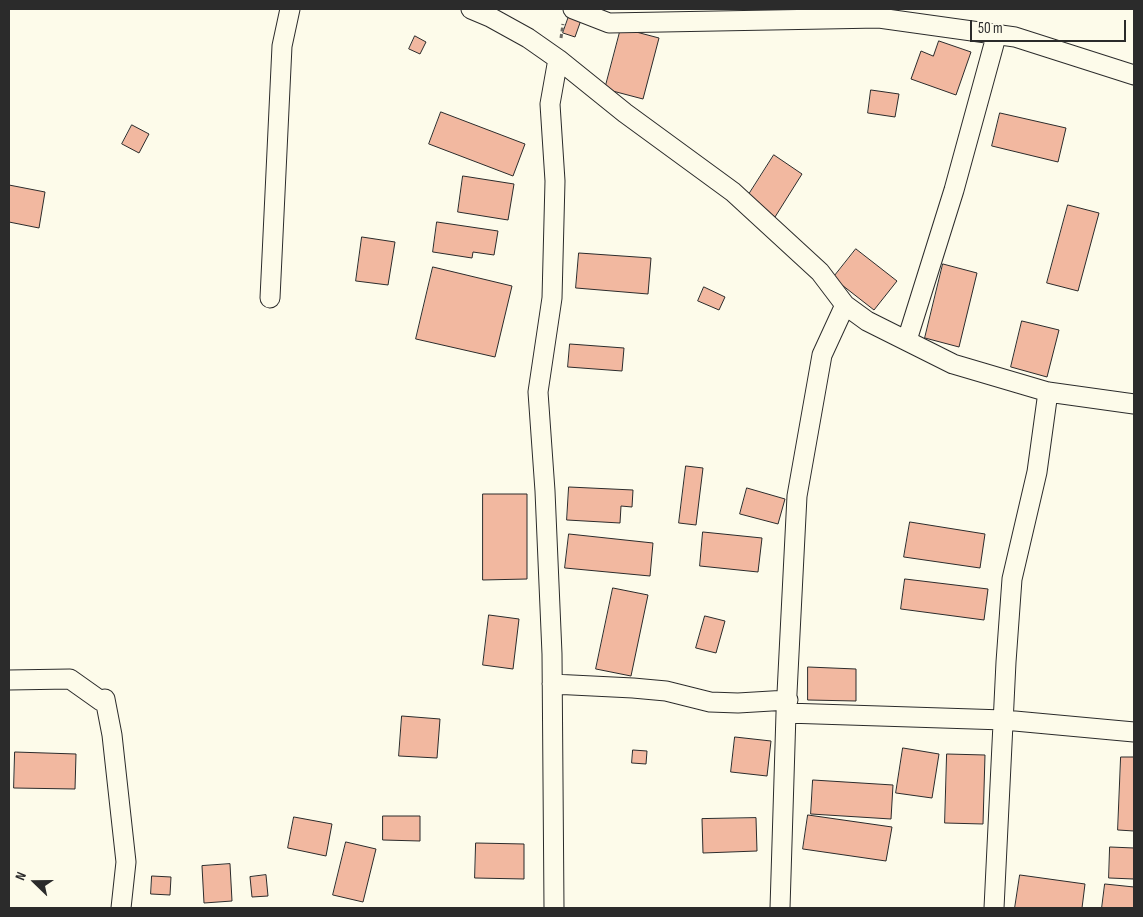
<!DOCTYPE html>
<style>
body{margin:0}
#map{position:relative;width:1143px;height:917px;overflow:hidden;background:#fdfbea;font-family:"Sofia Sans Condensed",sans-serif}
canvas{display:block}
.frame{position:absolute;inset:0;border:10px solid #2b2b2b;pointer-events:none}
.north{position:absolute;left:10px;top:857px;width:50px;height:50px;-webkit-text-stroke:4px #fdfbea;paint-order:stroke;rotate:292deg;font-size:14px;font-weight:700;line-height:20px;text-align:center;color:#2b2b2b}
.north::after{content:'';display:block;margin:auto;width:18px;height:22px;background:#2b2b2b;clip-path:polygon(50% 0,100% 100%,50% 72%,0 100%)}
.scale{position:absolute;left:970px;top:20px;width:156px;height:22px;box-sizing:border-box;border:2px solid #2b2b2b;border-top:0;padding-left:6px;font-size:15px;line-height:18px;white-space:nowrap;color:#2b2b2b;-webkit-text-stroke:4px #fdfbea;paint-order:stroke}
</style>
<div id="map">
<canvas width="1143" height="917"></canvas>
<div class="frame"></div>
<div class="north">N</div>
<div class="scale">50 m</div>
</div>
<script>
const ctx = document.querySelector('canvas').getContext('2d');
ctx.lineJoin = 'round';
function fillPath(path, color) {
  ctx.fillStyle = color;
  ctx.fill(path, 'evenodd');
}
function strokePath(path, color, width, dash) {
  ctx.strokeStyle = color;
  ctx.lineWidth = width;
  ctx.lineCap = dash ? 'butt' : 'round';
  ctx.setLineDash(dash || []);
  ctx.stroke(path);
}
const building = new Path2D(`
 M569,16L581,20L575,37L563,33Z
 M621,28L659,38L643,99L605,89Z
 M415,36L426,42L420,54L409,49Z
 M939,41L971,52L956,95L911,79L921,51L933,56Z
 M871,90L899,94L895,117L868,113Z
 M441,112L525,144L513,176L429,144Z
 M1000,113L1066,128L1058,162L992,146Z
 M132,125L149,134L139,153L122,144Z
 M774,155L802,174L775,217L746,199Z
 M463,176L514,184L508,220L458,212Z
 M9,185L45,192L39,228L9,222Z
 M1068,205L1099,213L1078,291L1047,283Z
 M437,222L498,231L494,255L473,252L472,258L433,252Z
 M362,237L395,242L388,285L356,281Z
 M856,249L897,281L874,310L833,278Z
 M579,253L651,258L648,294L576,288Z
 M943,264L977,273L959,347L925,338Z
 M433,267L512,286L495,357L416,339Z
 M704,287L725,297L719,310L698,301Z
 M1022,321L1059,330L1047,377L1011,367Z
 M570,344L624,348L622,371L568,367Z
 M686,466L703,468L696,525L679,523Z
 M569,487L633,490L632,507L621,506L620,523L567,520Z
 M747,488L785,499L778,524L740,514Z
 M483,494H527V579L483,580Z
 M910,522L985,534L980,568L904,557Z
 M703,532L762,538L758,572L700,566Z
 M569,534L653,543L650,576L565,568Z
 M905,579L988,589L984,620L901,609Z
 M613,588L648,595L631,676L596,669Z
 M489,615L519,619L513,669L483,665Z
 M705,616L725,621L716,653L696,648Z
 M808,667L856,669V701L808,700Z
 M402,716L440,719L437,758L399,756Z
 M735,737L771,741L767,776L731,772Z
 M903,748L939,754L932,798L896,793Z
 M633,750L647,751L646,764L632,763Z
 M15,752L76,754L75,789L14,788Z
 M947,754L985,755L983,824L945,823Z
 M1121,757H1134V831L1118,830Z
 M813,780L893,785L891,819L811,814Z
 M808,815L892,827L886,861L803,849Z
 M383,816H420V841L383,840Z
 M294,817L332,824L326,856L288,848Z
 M756,818L757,851L703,853L702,819Z
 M346,842L376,849L363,902L333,895Z
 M476,843L524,844V879L475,878Z
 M1110,847L1134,848V879L1109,878Z
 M230,864L232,901L204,903L202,866Z
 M266,875L268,896L252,897L250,877Z
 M1020,875L1085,884L1082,908H1015Z
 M152,876L171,877L170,895L151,894Z
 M1105,884L1134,887V908H1102Z`);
fillPath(building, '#f2b8a0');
strokePath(building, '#2b2b2b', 1);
const minor = new Path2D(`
 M471,9L490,17L528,38L558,59L625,113L733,192L820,272L845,305
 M573,9L609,23L879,18L1015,37L1134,75
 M270,298L282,46L290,9
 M907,340L954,190L994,44
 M9,680L70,679L101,701L105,699L112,735L126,862L121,908
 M552,684L633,688L666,691L710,702L738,703L788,700
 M786,713L1004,720L1134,732
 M554,908L552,654L545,491L538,392L552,298L555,181L550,104L558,59
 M780,908L786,713L797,496L822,355L845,305L867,321L953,364L1048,392L1134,404
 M994,908L1006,662L1012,579L1037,472L1048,392`);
strokePath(minor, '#2b2b2b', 21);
strokePath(new Path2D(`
 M561,38L563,24`), '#6a6964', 3, [4, 2.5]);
strokePath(minor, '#fdfbea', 19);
</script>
